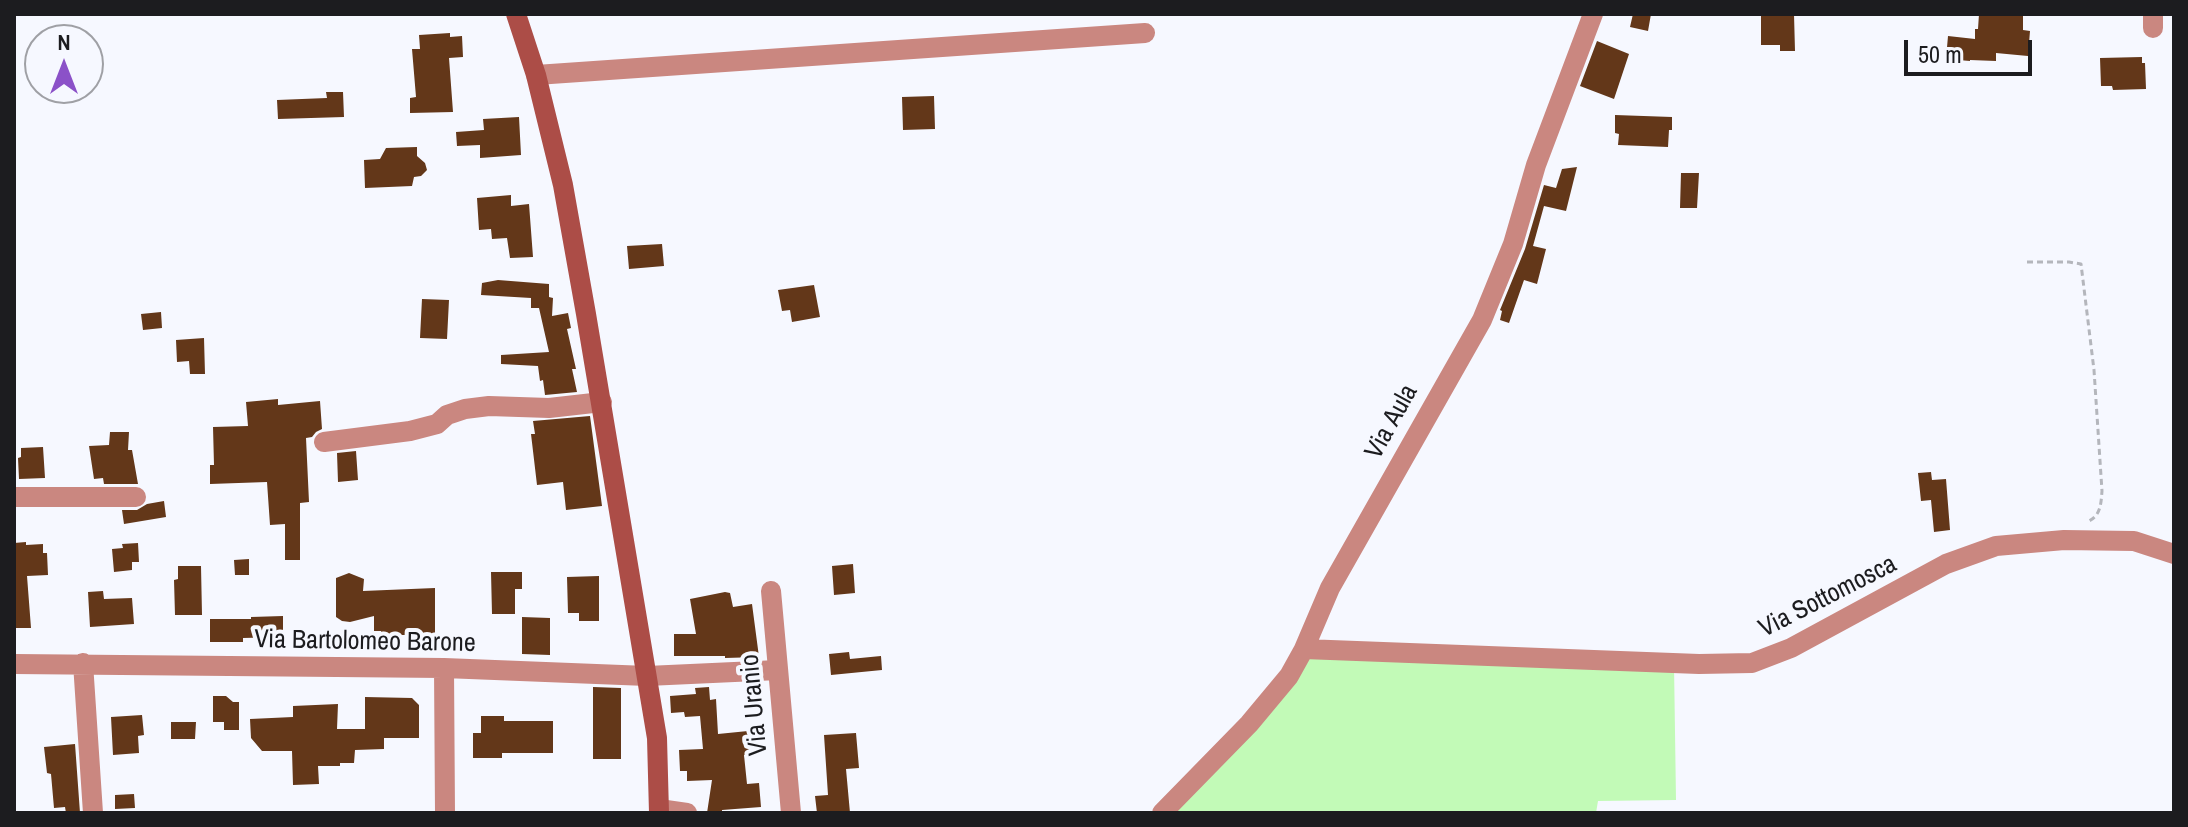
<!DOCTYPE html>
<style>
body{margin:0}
#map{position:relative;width:2188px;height:827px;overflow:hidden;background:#f6f8ff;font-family:"Archivo Narrow",sans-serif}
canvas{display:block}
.frame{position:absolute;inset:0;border:16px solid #1c1c1f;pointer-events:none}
.north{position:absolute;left:24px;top:24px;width:80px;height:80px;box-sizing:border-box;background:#f6f8ff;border:2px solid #9fa0a5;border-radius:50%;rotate:0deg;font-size:22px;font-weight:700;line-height:32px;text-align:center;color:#1c1c1f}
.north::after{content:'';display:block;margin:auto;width:28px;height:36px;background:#8b51c8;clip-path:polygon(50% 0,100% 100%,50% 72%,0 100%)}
.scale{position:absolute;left:1904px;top:40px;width:128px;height:36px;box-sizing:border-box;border:4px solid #1c1c1f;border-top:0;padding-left:10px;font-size:24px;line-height:28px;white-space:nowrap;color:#1c1c1f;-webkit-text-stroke:6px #f6f8ff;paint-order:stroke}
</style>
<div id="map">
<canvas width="2188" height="827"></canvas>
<div class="frame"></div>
<div class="north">N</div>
<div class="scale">50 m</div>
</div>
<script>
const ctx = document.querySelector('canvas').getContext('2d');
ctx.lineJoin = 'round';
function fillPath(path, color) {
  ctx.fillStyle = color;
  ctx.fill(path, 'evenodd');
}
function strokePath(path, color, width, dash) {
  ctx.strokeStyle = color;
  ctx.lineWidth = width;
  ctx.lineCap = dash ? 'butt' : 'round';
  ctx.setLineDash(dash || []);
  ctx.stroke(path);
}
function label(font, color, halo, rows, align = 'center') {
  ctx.font = font + ' "Archivo Narrow",sans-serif';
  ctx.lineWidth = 8;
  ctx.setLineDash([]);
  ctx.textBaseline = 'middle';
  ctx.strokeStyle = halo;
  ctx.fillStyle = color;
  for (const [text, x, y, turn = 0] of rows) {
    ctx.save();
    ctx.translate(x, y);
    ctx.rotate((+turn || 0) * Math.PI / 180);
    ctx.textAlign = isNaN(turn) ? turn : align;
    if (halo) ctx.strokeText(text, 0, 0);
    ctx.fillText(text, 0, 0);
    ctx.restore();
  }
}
fillPath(new Path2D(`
 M1304,649L1674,664L1676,800L1598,801L1596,813H1162Z`), '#c2fab7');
fillPath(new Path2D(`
 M1633,14H1651L1648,31L1630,27Z
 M1761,14H1794L1795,51H1780V45H1761Z
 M1979,14H2023V30L2030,31L2028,56L1996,53V61L1970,60V61L1946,59L1948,36L1975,39V29H1978Z
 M450,33V37L462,36L463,57L449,58L453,112L410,113V98L416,97L412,49H420L419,35Z
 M1597,41L1629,54L1614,99L1580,86Z
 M2142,57V63H2145L2146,89L2113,90L2112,86H2101L2100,58Z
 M326,92H343L344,117L278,119L277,100L327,98Z
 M934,96L935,129L903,130L902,97Z
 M1615,115L1672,117V130H1669L1668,147L1618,145L1619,134L1615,133Z
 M519,117L521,155L480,158V145L457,146L456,132L484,130L483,119Z
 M417,147V156L425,163L427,170L421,176L414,177L412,186L365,188L364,160L380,159L386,148Z
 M1577,167L1566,211L1544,206L1533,246L1546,249L1537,284L1524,280L1509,323L1500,320L1502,311L1500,310L1525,249L1544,185L1556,188L1562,169Z
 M1681,173H1699L1697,208H1680Z
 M511,195V206L529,204L533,257L510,258L507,238L492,239L491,229L479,230L477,198Z
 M662,244L664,266L629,269L627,246Z
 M498,280L549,284V297L553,298L552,316L568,313L571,328L567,329L576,369H572L577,392L545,395L543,380L540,381L538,366L501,364V355L549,352L539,308H531V298L481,295L482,283Z
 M814,285L820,317L792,322L790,310L782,311L778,290Z
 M422,299L449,300L447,339L420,338Z
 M161,312L162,328L143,330L141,314Z
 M204,338L205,374H190L189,361L177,362L176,340Z
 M278,399V405L320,401L322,429L316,432L312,437L306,438L309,502L300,503V560H285V524L270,525L267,482L210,484V465H214L213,427L248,426L246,402Z
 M590,416L602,506L566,510L563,482L537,485L531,434H535L533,421Z
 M110,432H129L128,450H132L138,484H104L103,478L94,479L89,446L109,445Z
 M43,447L45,478L19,479L18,458L21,457V448Z
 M356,451L358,480L338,482L337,453Z
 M1931,472L1932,480L1946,479L1950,530L1934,532L1931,500L1921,501L1918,473Z
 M164,501L166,517L124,524L122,510H137L147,504Z
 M26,542V545L43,544V553H47L48,575L27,576L31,628H14V543Z
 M138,543L139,562H132V570L114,572L112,549L123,548L122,544Z
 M249,559V575H235L234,560Z
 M853,564L855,593L834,595L832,566Z
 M178,566H201L202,615H175L174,580L178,579Z
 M491,572H522V589H515V614H492Z
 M349,573L364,579L363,591L435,588V643L410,642V635H381V631H374V616L350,622L342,621L336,617V578Z
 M599,576V621H579V613H568L567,577Z
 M103,591L104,599L132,598L134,624L90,627L88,592Z
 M725,592L730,593L733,607L752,604L759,657L725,658V656H674V634H696L690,599Z
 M283,616V637L243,638V642H210V619H251V617Z
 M522,617L550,618V655L522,654Z
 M849,652L850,659L881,656L882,670L831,675L829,654Z
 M593,687L621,688V759H593Z
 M709,687L710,700L716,699L718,734L748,731L750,755H744L747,784L759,783L761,807L722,810V813H707L712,780L687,781V771H680L679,750L703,749L700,716L685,717L684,712L671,713L670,696L696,694L695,688Z
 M213,696H226L233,702H239V730H224V722H213Z
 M365,697L412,698L419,705V738H384V749L355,750L354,763H340V766H318L319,784L293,785L292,751H262L251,738L250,719L293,717V706L338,704L337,729H365Z
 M142,715L144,735L138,736L139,753L113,755L111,717Z
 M481,716H504V721H553V753H502V758H473V733H481Z
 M171,722H196L195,739H171Z
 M856,733L859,768L846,769L850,813H817L815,796L828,795L824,735Z
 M75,744L80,813H66L65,807L54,808L51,774L47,773L44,747Z
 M134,794L135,808L115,809V795Z`), '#633719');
strokePath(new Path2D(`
 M2027,262H2069L2081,264L2094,370L2102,491C2101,503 2101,515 2089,521`), '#b4b6bc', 3, [6, 4]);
strokePath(new Path2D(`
 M2153,28V14
 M536,75L1145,33
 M324,442L410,431L437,424L447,415L465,409L489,406L549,408L602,402
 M14,497H136
 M771,591L791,813
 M1304,649L1699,664L1752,663L1791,648L1946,564L1996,546L2064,540L2134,541L2174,554
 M83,663L93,813
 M14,664L444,668L647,676L778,670
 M444,668L445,813
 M659,809L687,813
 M1162,813L1249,724L1289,676L1304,649L1330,588L1482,320L1513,244L1536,165L1593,14`), '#ca8780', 20);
strokePath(new Path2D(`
 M516,14L536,75L563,185L586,314L657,738L659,813`), '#ac4d47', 20);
label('26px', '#1c1c1f', '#f6f8ff', [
 ["Via Aula",1392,422,-61],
 ["Via Sottomosca",1828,597,-27],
 ["Via Bartolomeo Barone",365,642,1],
 ["Via Uranio",755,705,-95]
]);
</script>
